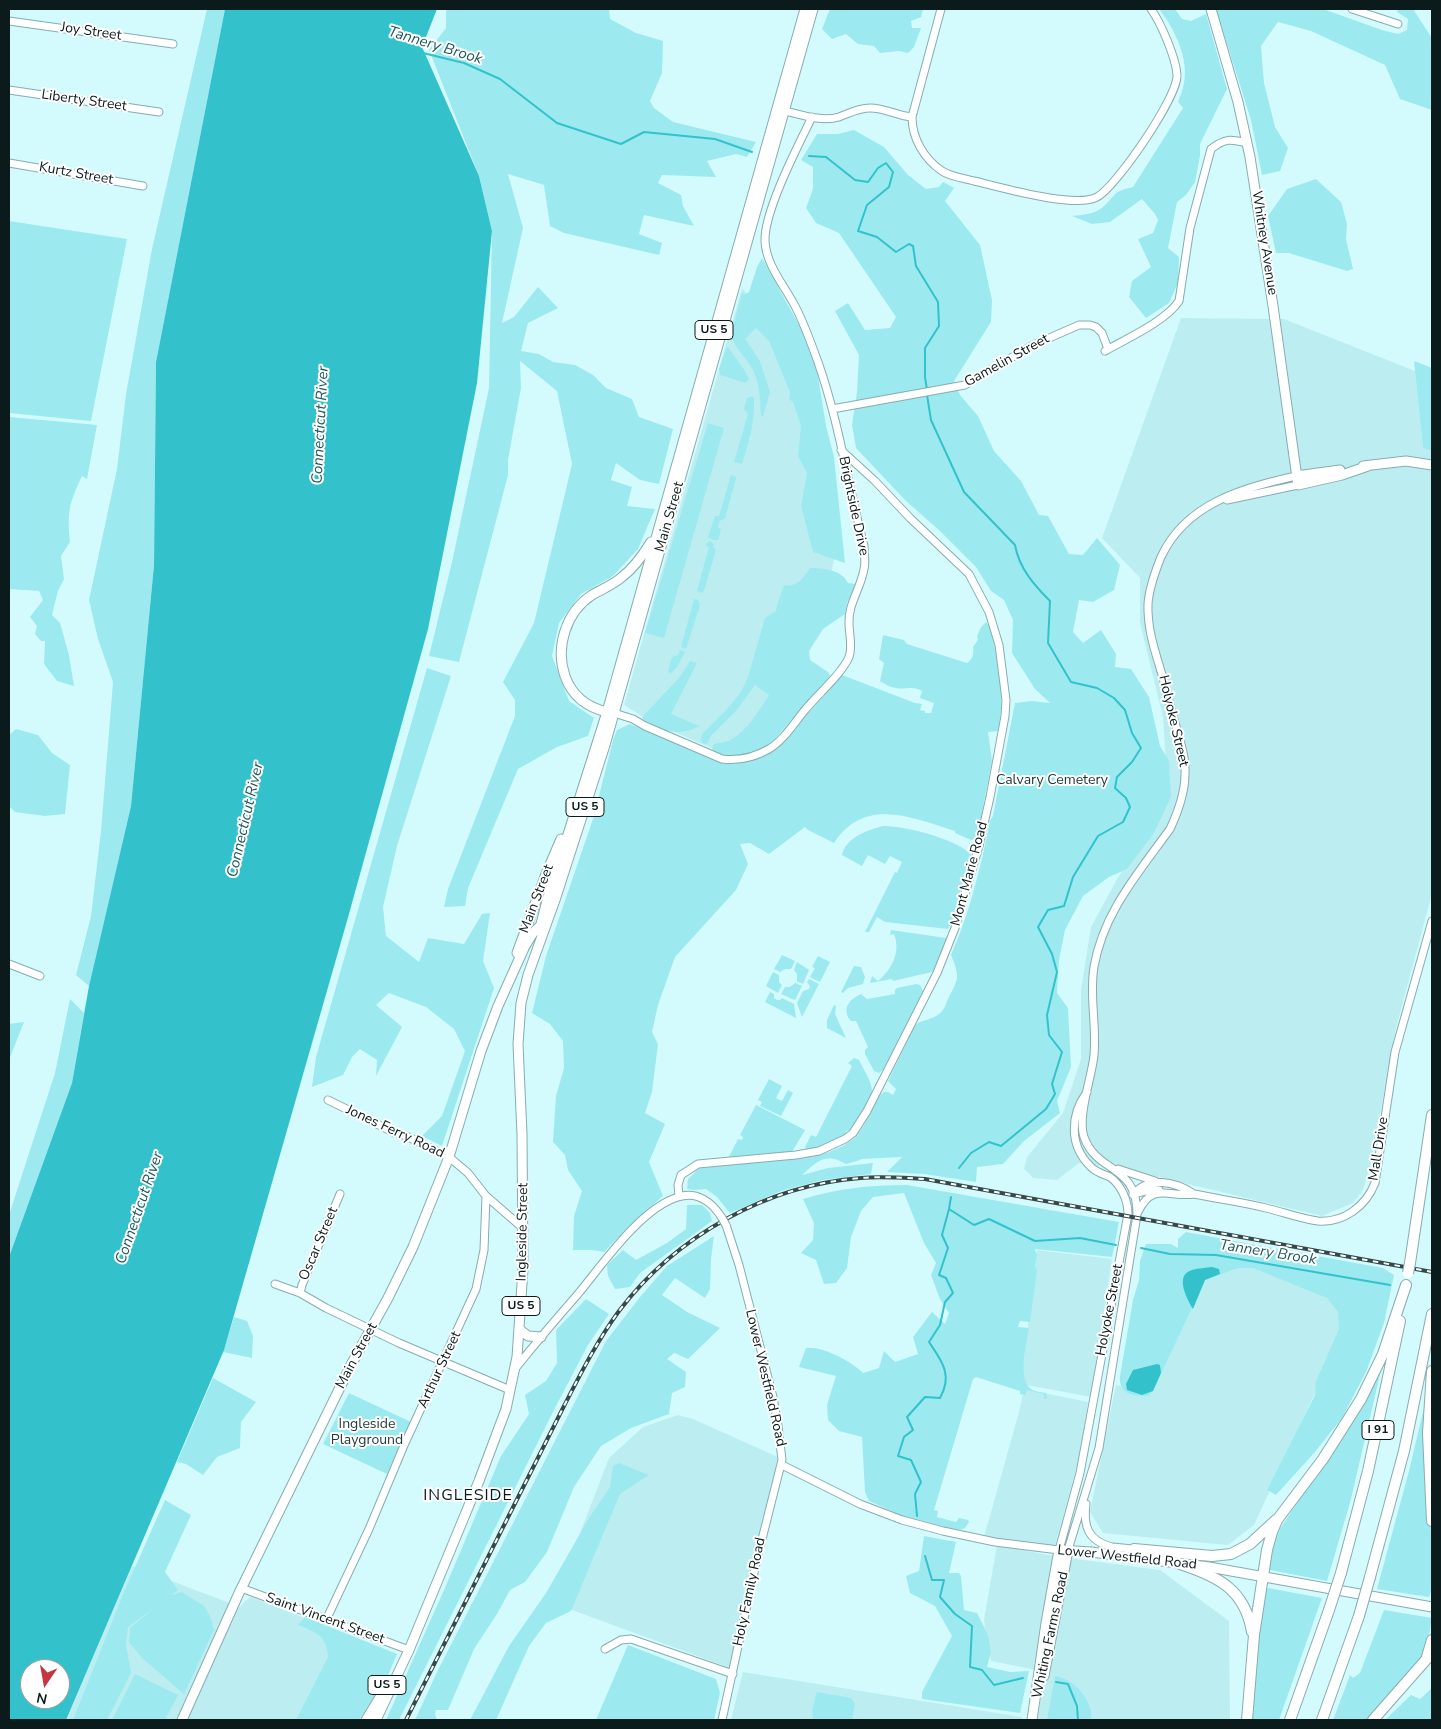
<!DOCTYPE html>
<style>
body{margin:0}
#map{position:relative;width:1441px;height:1729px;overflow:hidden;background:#d3fbfe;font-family:"Nunito Sans",sans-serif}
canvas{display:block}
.frame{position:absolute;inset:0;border:10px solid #0b1a1b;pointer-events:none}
.north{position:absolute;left:20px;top:1659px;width:50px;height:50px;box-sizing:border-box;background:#fff;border:1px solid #9da3a4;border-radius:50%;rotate:192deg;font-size:14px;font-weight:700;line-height:20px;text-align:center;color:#0b1a1b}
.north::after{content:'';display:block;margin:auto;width:18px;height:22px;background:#c5353f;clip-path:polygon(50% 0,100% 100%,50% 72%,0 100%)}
</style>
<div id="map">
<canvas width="1441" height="1729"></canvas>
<div class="frame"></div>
<div class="north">N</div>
</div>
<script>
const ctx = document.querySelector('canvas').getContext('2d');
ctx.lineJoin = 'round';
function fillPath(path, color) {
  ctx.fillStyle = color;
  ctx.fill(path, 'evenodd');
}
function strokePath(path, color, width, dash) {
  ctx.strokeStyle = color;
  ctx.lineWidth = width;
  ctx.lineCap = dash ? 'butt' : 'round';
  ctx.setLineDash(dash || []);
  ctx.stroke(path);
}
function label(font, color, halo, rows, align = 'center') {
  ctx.font = font + ' "Nunito Sans",sans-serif';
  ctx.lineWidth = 4;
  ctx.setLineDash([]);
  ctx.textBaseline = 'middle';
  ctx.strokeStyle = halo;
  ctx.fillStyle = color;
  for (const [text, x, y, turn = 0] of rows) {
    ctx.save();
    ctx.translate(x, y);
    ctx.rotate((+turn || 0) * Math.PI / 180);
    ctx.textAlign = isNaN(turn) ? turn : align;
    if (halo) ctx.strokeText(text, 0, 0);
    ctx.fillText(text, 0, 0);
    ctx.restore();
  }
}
fillPath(new Path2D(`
 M742,288L785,341L840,526L832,570L784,710L718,751L651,722L624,705Z
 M1181,318L1284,319L1415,371L1423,448L1432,451V894L1396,1028L1370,1167L1363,1190L1353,1203L1322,1216L1133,1171L1079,1163L1057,1180L1033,1178L1024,1169L1027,1157L1063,1113L1081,1059V990L1091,927L1117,879L1158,819L1167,782L1163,717L1140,623V578L1102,538Z
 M1037,1250L1112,1259L1091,1397L1021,1384Z
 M1249,1263L1354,1308L1254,1525L1228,1545L1103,1533L1090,1512L1116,1385L1146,1391L1200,1274Z
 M1024,1389L1088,1402L1083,1443L1055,1546L1025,1544L984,1537L1019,1412Z
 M678,1415L693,1419L778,1457L730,1668L553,1603L609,1458L643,1427Z
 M997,1545L1053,1556L1160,1570L1229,1621L1230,1720H1037L1046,1672L991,1661L986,1637L984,1620Z
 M132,1566L240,1607L245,1601L251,1597L397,1654L379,1685L352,1720H66Z
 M743,1672L1022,1717V1720H731Z`), '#bceef1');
fillPath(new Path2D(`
 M207,9H225L156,362L154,565L131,806L89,986L76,975L91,916L101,831L113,682L98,639L89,600L117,469L126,394L152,249Z
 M446,9H609L610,19L636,33L663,41L662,73L650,101L654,108L673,122L756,142L747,157L736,154L707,161L716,177L662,175L658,183L681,195L683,206L694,226L644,215L639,234L662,243L659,255L564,233L550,226L544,185L508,174L523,228L502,323L514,317L538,287L558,308L528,323L521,351L539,354L553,362L575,365L593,375L606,388L632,399L639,417L673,429L659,484L640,480L616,463L611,480L632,487L627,506L655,509L638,549L613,576L581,594L559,623L552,656L569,701L594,718L588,736L557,747L518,769L468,888L465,906L444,907L448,889L515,716V700L503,682L534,623L572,464L557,391L520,361L521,388L508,460V475L459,662L429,656L452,562L489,388L492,231L479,176L429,50L446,28Z
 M830,9H923L921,17L911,21L912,28H921L914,47L908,53L899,51L880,53L874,46L858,44L846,34L832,39L822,29Z
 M1159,9H1175L1182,19L1191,21L1206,14L1227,89L1200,144V156L1195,182L1186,195L1177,202L1168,248L1179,257L1178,283L1169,303L1146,318L1129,297L1132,281L1151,267L1138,239L1153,233L1158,220L1155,214L1142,199L1110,222L1092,224L1072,216C1083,215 1095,214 1103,207C1118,194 1111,192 1133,187L1183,108L1178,102C1180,96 1183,90 1184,83C1189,58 1174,28 1159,9Z
 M1216,9H1323L1382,30L1398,34L1407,30L1408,19L1397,12L1398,9H1413L1432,38V110L1400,99L1385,65L1311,31L1278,22L1261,46L1264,83L1275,127L1288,148L1280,171L1262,175L1251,120Z
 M854,130L884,147L908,175L926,189L939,187L943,182L954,188L945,201L980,245L992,300L991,322L954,381L960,395L978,416L994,451L1021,481L1039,515L1048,516L1069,554L1083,555L1097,538L1120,565L1114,590L1093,602L1079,600L1073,632L1083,643L1101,630L1116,654L1115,667L1131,669L1149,697L1160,746L1169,761L1171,797L1154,833L1127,869L1109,877L1083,896L1065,930L1059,960L1057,993L1068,1008L1071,1067L1057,1101L1060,1113L1024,1141L1003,1164L977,1167L976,1182L924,1174L887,1172L902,1157L862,1159L857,1161L846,1164C825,1152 817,1162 802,1175L828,1168L873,1163L871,1174L823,1180L781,1191L730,1213L717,1197L706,1189L694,1190L687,1189L688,1179L699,1168L810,1157L829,1152L843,1146L855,1138L864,1125L879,1096L884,1092H888L893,1095L896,1089L888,1081L915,1025C923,1019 933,1020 940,1013C944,1010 946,1004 948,999C959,978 960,977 951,955C970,912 981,866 990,821L993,816L1015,703L1032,701L1050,703L1035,689L1012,653L1013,620L1004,600L991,591L976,567L941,532L905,500L856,448L852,425L857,392L859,355L835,311L848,303L865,330L890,328L896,317L839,233L816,223L806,208L813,189V167L801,160L817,134H838Z
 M1316,179L1341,202L1347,224L1346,239L1353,269L1347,271L1289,253H1276L1268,216L1287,189Z
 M9,221L127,239L91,421L9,413Z
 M762,258L803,332L817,370L826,426L834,457L845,563L813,552L801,506L807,473L798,456L801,426L793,402L789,399L790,392L769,341L756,328L745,339L760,361L770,392L763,417L761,416C760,398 760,380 750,365C743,354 733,346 731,334L742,293L745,294L749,292L757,267Z
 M727,346L743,368L749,379L746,383L720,375L719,369Z
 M1414,361L1432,368V451L1423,448Z
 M752,396L754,398C755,422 749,442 742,464L734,462L748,414L744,409L747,398Z
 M9,417L97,425L87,479L82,476C69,504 67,511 70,542L61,556L64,579L58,591L52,615L60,623L69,655L74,686L57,681L44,664L45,641H41L35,634L37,626L30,617L43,600L39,591L9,589Z
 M708,423L724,428L664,638L645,633Z
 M731,475L736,477V479L725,518L720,521L718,526L721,530L718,540H713L708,537L715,516H719Z
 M710,541L714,544L713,547L716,550L704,591L701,593L697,591L709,547L706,546V544Z
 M810,568C824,568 842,570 848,583L856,584L847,603L845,614L823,629L809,651L810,660L828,672L830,675L829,679L812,696L768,747L731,757L713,752L712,748L713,745C719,742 727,743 732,739C748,729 759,711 769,695L755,685L736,711L711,736L707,744L702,743L701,737L703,733L728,708L741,692L748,677L765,618L776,611C778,600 781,595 784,585C797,588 804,577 810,568Z
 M694,599L698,600L700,605L686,649L681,647Z
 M986,622L990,627C998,661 1006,696 998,731L988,732L992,761L977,838L971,840L955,833V831C912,818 865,796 834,843L808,830L805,827L769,854L750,843L740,844L748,864L736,890L675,957L658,1005L652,1032L658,1044L652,1092L645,1113L665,1124L649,1162L663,1196L631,1224L604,1252L592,1250H573L574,1216L582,1191L568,1170L565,1155L553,1142L556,1096L564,1068L563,1041L550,1024L532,1013L546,956L594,816L613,740L617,730L630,724L724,764C743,764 763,759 778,747L842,675L915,703L922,704L920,710L925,711V713H931L934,703L920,698L922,691C912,685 906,690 896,688C891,688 885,684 880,681L884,663L879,659L883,635L904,640L907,644L967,663C973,659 974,654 973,647L978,640L977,636L981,627Z
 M680,650L685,652L677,667L670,674L668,671L672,657L678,655Z
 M690,661L697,663L671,714L699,726C684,736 655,733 642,718L644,715L679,678Z
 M427,668L451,676L397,846L383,907L386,936L419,962L428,938L464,944L482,914L490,913L483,961L494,988L442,1146L422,1136L442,1116L465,1051L454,1029L426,1007L389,993L376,1005L402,1027L376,1076L377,1060L360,1049L352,1057L343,1075L312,1087L316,1057Z
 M16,729L38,735L52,753L70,765L65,814L45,816L15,812L9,806V735Z
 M883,826C902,825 961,840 971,855L953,920L948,929L885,922L877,917L869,932H865L895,872L897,873L902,862L890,856L885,864L868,855L862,866L842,855C846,837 868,830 883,826Z
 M891,930L946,938L947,941L937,967L932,972L893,981L892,979L870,983L872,976L878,981C892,969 901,952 894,934L890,935Z
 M782,955L795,961L791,969H785L780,972L774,969Z
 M818,956L830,962L820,982L810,977L815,968L812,967Z
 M797,962L809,970L803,984L797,981V974L794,970Z
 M854,966L861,967L865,977L863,984L848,988L843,993L841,992Z
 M773,972L779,975V982L782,985L778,993L766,986Z
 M809,979L819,984L802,1017L797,1003L803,991L809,989L810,986L807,982Z
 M795,983L802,986L795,1000L781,994L785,987H790Z
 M916,984L920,985L923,991V994L883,1070L879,1073L874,1071L865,1054V1050L868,1047L856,1021H851C841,1010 849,999 861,994L867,999L895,994V990L897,988Z
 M770,992L774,994V998L777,1000H780L782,998L794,1004L796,1018L765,1002Z
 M70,999L84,1013L72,1083L9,1257V1215L55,1073Z
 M834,1005L836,1006L835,1014L846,1038L827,1028V1020Z
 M24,1022L9,1060V1024Z
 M854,1058L859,1060C863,1069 872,1081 872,1091C872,1100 857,1123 850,1130L846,1131V1134L822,1146L807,1150L805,1147L811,1135L816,1137L852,1066L848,1063Z
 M769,1079L782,1086L776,1098L782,1101L788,1090L793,1093L781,1116L760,1106L762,1102L758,1100Z
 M756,1105L805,1130L792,1152L729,1157L738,1139L742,1140L743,1137L740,1135Z
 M907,1185L1119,1222L1112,1257L1035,1249L1037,1255L1035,1267L1037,1270L1030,1322L1020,1321L1018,1327L1029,1328C1027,1343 1017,1379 1031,1389C1035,1392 1041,1392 1046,1393L1047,1399H1044V1394L1027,1390L1025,1395L1020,1394V1391L976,1377L973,1379L934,1510L938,1511L937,1517L956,1522L959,1518L968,1520L969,1522L965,1528L959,1530L911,1520L869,1501L865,1492L862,1437L839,1431L828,1420L827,1405L836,1376L799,1367L806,1348C822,1346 851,1361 863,1373L879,1368L884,1351L895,1362L918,1354L913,1337L932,1312L945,1324L949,1313L940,1299L931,1275L936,1263L924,1243L904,1193L873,1197L861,1211L851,1237L847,1268L836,1283L824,1284L816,1260L801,1253L813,1240L814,1223L803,1199C839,1188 870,1185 907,1185Z
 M687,1205H702L710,1213L712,1221L640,1273L630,1287L615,1289L608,1276L607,1265L623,1250L636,1260L667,1243L686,1229Z
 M1186,1232L1383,1268L1394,1275L1384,1323L1366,1372L1342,1418L1314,1453L1276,1495L1267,1490L1315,1395L1316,1381L1339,1329L1338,1312L1327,1298L1253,1268H1238L1205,1280L1153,1391L1148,1396C1134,1397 1118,1394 1120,1376L1133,1300L1139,1280L1140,1261L1146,1244H1171L1178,1248V1239Z
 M714,1236L711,1259L710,1289L705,1298L675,1278L662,1295L687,1312L720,1328L688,1359L674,1353L667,1359L686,1372L685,1387L672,1393L669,1414L631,1428L601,1446L574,1487L547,1552L525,1582L510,1590L497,1614L474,1649L448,1710H436L435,1714L437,1720H415L437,1672L606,1341L640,1297L667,1266Z
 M586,1299L609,1314L588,1345L556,1406L399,1720H386L444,1590L501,1456L529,1414L525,1395L546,1381L557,1363L556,1330Z
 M234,1317L247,1321L253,1336L252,1358L223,1352Z
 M1381,1370L1350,1503L1327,1581L1270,1570C1268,1556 1275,1539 1281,1527L1360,1408Z
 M213,1378L256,1402L241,1422L240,1448L217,1457L203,1475L186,1464L177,1462Z
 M349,1393L411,1422L387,1474L323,1444Z
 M1427,1395C1427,1427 1426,1459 1427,1491C1428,1517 1440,1575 1429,1597L1377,1589L1409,1471Z
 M619,1463L649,1475L620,1494L571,1611L546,1623L529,1646L496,1720H470L509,1646L546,1593L589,1518L610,1487L613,1466Z
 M165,1500L191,1515L165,1572L178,1590L172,1595L182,1592L204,1606L211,1618L214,1630L184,1694L142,1658L129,1642L130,1628L154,1608L128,1627L126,1645L131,1673L107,1720H73L124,1592Z
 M924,1536L956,1542L949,1573H959L961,1576L964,1610L977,1613L988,1635L991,1652L987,1667L1010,1672L1029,1671L1020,1713L922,1699V1692L952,1636L935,1606L910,1593L906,1576L919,1571Z
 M1268,1588L1322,1598L1279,1720H1251L1258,1628L1264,1593Z
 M1384,1610L1432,1618L1428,1642L1421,1660L1369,1720H1333L1350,1675L1353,1678L1360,1673Z
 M305,1617L397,1654L387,1678L359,1720H296L328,1657C327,1636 316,1632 298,1625Z
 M628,1645L716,1679L720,1693L714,1720H596Z
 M135,1674L178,1695L165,1720H112Z
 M1055,1676C1073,1678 1094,1701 1091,1720H1047Z
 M1432,1688V1720H1385L1411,1695L1420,1699Z
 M817,1692L851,1698L855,1704L852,1720H813L812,1710Z`), '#9ceaf0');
fillPath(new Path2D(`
 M225,9H437L422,47L479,176L492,231L477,383L428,629L347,921L224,1350L66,1720H9V1257L72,1083L89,986L131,806L154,565L156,362ZM30,1669H60V1699H30Z
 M1212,1267L1219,1269L1220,1274L1205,1280L1193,1309C1187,1299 1174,1275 1192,1270C1198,1268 1206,1268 1212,1267Z
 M1157,1364L1160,1365L1161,1373L1153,1391L1142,1395L1127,1390L1126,1384L1133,1370Z`), '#33c2cb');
strokePath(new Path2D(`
 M423,53L464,63L500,79L557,123L621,144L644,132L715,139L752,152
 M809,156L826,157L855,180L868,182L878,168L886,163L893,172L889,187L867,205L858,231L877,237L896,252L909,244L913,246L916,266L938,302L939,326L925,348V377L927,390
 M927,395L931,420L964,492L1015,545C1019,568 1034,585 1050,601L1048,643L1071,682L1097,688L1114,698L1125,710L1132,733L1141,748L1132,762L1117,777L1115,788L1126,798L1130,807L1123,822L1098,836L1073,877L1064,906L1048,910L1038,927L1052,954L1057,972L1047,1015L1049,1035L1062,1052L1052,1084L1055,1094L1046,1109L1001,1146L989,1142L971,1153L959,1168
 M951,1197L949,1209L974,1225L989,1219L1035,1241L1080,1238L1116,1245
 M1141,1248L1170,1254L1216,1255L1390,1285
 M917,1516L915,1494L921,1482L911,1460L898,1456L904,1437L913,1430L907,1417L925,1397L940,1398C953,1375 942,1361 929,1342L940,1325L945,1302L953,1293L946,1278L939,1275L948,1248L942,1235L949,1209
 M925,1556L932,1580H944L940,1597L955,1614L972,1626L970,1667L982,1670L994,1685L1023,1678
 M1056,1682L1068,1684L1077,1706L1078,1720`), '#33c2cb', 2);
const minor = new Path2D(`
 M941,9L912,117C912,138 924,159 942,171C951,177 964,178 974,181C1000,187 1075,209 1097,197C1116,187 1178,97 1177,75C1176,58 1161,23 1151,9
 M1352,9L1398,24
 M9,21L173,44
 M9,90L159,112
 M785,111C802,115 822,122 839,117C850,113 858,108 870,108C885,108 898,116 912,117
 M9,163L143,186
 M1105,351C1126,339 1166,321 1179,301L1190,228L1211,149C1225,138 1231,139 1247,143
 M832,409L965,385L1031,346L1079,325H1090L1096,327L1102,333L1108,349
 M1227,500L1298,485
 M614,713L633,719L645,726L722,759C738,761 755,757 769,749C784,740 794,723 805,710C818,694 841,675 849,657C853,647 849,634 849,623C848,604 861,588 864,569C866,562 864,553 864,546C848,485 839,422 818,362C811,343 804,323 795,306C784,285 766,265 765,241C764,211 798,146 812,117
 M9,964L40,976
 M328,1100L393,1132L406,1136L449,1157L468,1173L486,1196L524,1229
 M1118,1169L1155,1181
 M1133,1194L1150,1190H1159
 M1133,1195C1148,1175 1176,1182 1194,1194C1218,1199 1242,1202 1266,1208C1283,1212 1301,1219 1318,1221C1344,1223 1366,1206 1375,1183L1395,1052L1432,921
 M679,1196L678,1185L681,1175L698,1164L796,1155L819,1151L845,1139L853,1133L867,1111L937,973L955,928L979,846L990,797L1005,716L1006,700L999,645L989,612L969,574L910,518L875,481L841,450
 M1138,1212C1153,1181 1169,1198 1194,1194
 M275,1284L300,1293L326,1308L399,1343L510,1390
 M300,1293L302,1285L340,1194
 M514,1370C535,1344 556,1319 578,1294C602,1265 641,1208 678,1197C697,1191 712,1202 722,1218
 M782,1465L860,1504L902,1520L943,1531L995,1542L1059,1550L1080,1473L1128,1214C1128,1200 1121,1185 1110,1177C1103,1174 1095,1172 1090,1166C1069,1145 1070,1115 1087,1092
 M1086,1504C1083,1526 1088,1541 1112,1547C1120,1548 1128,1548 1136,1550
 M1068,1550L1099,1448L1137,1215C1138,1164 1097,1174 1084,1137C1077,1116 1092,1077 1094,1055C1097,1026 1089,996 1094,967C1103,913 1139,872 1170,829C1178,812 1185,793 1185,774C1186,759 1181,744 1177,730C1172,713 1168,695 1163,678C1156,654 1147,630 1148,604C1149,588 1155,572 1161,557C1186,503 1243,488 1296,476
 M241,1588L409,1650
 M327,1618L369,1529L405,1443L476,1289L484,1250L486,1196
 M605,1649L621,1640L631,1639L733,1674
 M722,1720L757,1559L782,1460L778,1426L773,1397L739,1265L726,1225`);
const major = new Path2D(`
 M1211,9L1238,102L1250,157L1273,306L1298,485L1342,475L1368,466
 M1363,466L1406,461L1432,465
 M1296,476L1340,470
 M607,712C586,707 572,696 565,676C555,647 566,612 592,595C602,589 613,585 622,577C634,568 643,555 651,542
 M541,924L548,897L607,712L805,9
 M517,953L546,874L561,839
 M519,1329L528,1336L541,1337
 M1044,1676L1068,1550
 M182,1720L239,1593L352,1363L388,1298L413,1247L449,1157L481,1051L498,1006L525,946L533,933L545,921
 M366,1720L388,1684
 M376,1720L409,1650L479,1481L506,1409L517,1357L523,1269L522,1134L518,1044L521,1003L528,975L555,900L605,745L813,9
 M1032,1720L1046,1623L1059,1550L1091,1552L1209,1567L1432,1607`);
const highway = new Path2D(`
 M1410,1263L1432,1115
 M1432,1371L1428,1433L1432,1521
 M1134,1549L1212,1556L1231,1554L1250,1544L1276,1520
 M1180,1564C1217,1576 1245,1589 1252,1632
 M1341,1573L1368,1471L1400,1321
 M1370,1577L1404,1451L1432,1314
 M1427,1657L1432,1640
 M1247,1720L1254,1635L1267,1550L1272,1532L1277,1520L1323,1459L1361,1399L1383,1354L1406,1285
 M1290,1720L1329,1610
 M1322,1720L1359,1616
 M1373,1720L1432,1653`);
strokePath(minor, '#86adaf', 9);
strokePath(major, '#86adaf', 11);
strokePath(highway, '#86adaf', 12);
strokePath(minor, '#fff', 7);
strokePath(major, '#fff', 9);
strokePath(highway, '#fff', 10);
const rail = new Path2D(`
 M406,1720L564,1406C581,1373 597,1341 619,1311C676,1236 767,1185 861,1178C882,1176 904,1178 925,1179L1432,1272`);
strokePath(rail, '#35494a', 4);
strokePath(rail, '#fff', 2, [5.5]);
const minorBridge = new Path2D(`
 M722,1218L726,1225`);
const highwayBridge = new Path2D(`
 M1408,1273L1410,1263
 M1329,1610L1341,1573
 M1359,1616L1370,1577`);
strokePath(minorBridge, '#86adaf', 9, []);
strokePath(highwayBridge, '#86adaf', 12, []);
strokePath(minorBridge, '#fff', 7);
strokePath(highwayBridge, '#fff', 10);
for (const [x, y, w] of [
 [714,330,38],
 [585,807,38],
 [521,1306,38],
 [1378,1430,32],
 [387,1685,38]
]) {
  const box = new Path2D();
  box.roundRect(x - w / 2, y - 9.5, w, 19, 4);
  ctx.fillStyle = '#fff';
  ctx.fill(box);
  strokePath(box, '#0b1a1b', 1);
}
label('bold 12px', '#0b1a1b', null, [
 ["US 5",714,330],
 ["US 5",585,807],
 ["US 5",521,1306],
 ["I 91",1378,1430],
 ["US 5",387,1685]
]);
label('14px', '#0b1a1b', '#fff', [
 ["Joy Street",91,32,8],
 ["Liberty Street",84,101,8],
 ["Kurtz Street",76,174,10],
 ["Whitney Avenue",1264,243,81],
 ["Gamelin Street",1007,361,-29],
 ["Brightside Drive",853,506,78],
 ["Main Street",670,517,-74],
 ["Holyoke Street",1173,721,77],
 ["Mont Marie Road",970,874,-75],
 ["Main Street",537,899,-69],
 ["Jones Ferry Road",395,1132,25],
 ["Mall Drive",1379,1149,-81],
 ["Ingleside Street",523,1232,-89],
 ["Oscar Street",319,1244,-67],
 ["Holyoke Street",1110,1310,-79],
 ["Main Street",357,1356,-62],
 ["Arthur Street",440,1370,-65],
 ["Lower Westfield Road",765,1378,77],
 ["Lower Westfield Road",1127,1558,6],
 ["Holy Family Road",750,1592,-78],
 ["Saint Vincent Street",325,1619,20],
 ["Whiting Farms Road",1051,1635,-78]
]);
label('14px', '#233a3c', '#fff', [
 ["Calvary Cemetery",1052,781],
 ["Ingleside",367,1425],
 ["Playground",367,1441]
]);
label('italic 15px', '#1e575b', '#fff', [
 ["Tannery Brook",435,46,17],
 ["Connecticut River",321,425,-87],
 ["Connecticut River",246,820,-77],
 ["Connecticut River",140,1208,-71],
 ["Tannery Brook",1268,1253,9]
]);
ctx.letterSpacing = '1px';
label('16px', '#0b1a1b', '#fff', [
 ["INGLESIDE",468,1496]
]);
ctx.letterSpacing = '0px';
</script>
